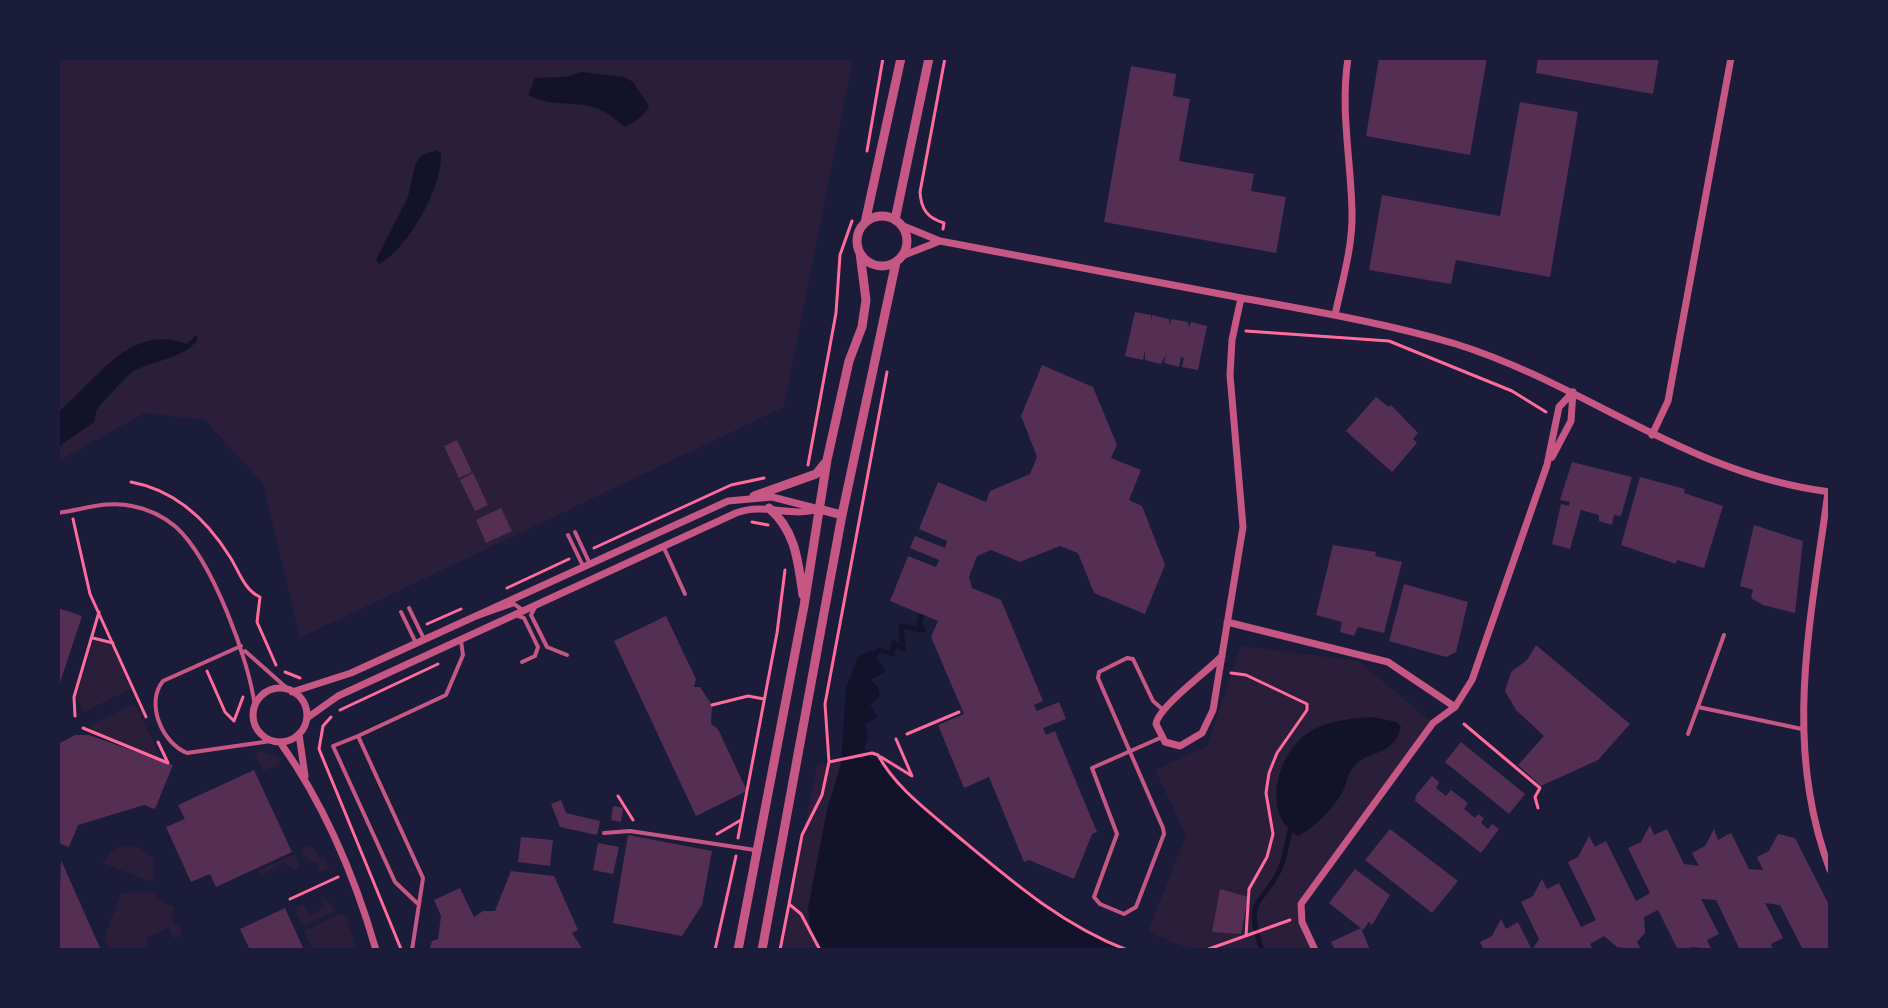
<!DOCTYPE html>
<style>
body{margin:0}
#map{position:relative;width:1888px;height:1008px;overflow:hidden;background:#1b1b3a;font-family:Cabin,sans-serif}
canvas{display:block}
.frame{position:absolute;inset:0;border:60px solid #1b1b3a;pointer-events:none}
</style>
<div id="map">
<canvas width="1888" height="1008"></canvas>
<div class="frame"></div>
</div>
<script>
const ctx = document.querySelector('canvas').getContext('2d');
ctx.lineJoin = 'round';
function fillPath(path, color) {
  ctx.fillStyle = color;
  ctx.fill(path, 'evenodd');
}
function strokePath(path, color, width, dash) {
  ctx.strokeStyle = color;
  ctx.lineWidth = width;
  ctx.lineCap = dash ? 'butt' : 'round';
  ctx.setLineDash(dash || []);
  ctx.stroke(path);
}
fillPath(new Path2D(`
 M58,58H853L784,407L300,638L263,484L205,420L145,413L58,461Z
 M94,640L111,645L131,689L83,712L76,697Z
 M1241,646L1358,661L1433,723L1301,903L1300,913L1315,950H1192L1148,932L1186,835L1155,770L1207,746Z
 M135,704L161,758L94,733L90,725Z
 M261,751L281,759L278,765L263,771L255,754Z
 M839,759L841,764L827,810L808,909L820,950H780L817,765Z
 M124,845L139,847L153,859L154,883L103,863L111,851Z
 M310,845L322,860L325,858L329,869L319,872L318,864L309,861L300,850Z
 M294,854L300,867L295,871L284,862L261,876L258,871Z
 M148,891L156,893L157,900L175,907L171,915L175,924L182,926L180,936L174,939L169,928L146,938L150,950H109L104,939L121,893Z
 M321,896L336,910L302,926L294,908L303,904L309,915L324,908Z
 M341,913L347,919L357,950H313L304,931Z`), '#2a1e3b');
fillPath(new Path2D(`
 M582,72L624,77L633,82L649,106C645,115 633,124 624,127C589,91 564,113 528,95L535,78L565,77Z
 M436,150L441,153C443,186 409,248 379,264L376,260L408,197L415,165L421,156Z
 M196,335L198,339C184,360 152,359 131,373C127,376 98,407 96,411C95,415 96,418 94,422L58,447V412C97,381 129,322 187,344Z
 M871,650L886,672L870,680L878,687L880,696L870,704L877,717L865,724L868,738L864,748C883,760 893,779 911,796C976,858 1045,911 1127,950H820L810,928L808,909L827,810L841,764L846,688L858,657Z
 M1371,717L1397,722L1401,727C1393,759 1366,748 1352,769C1348,774 1347,781 1345,787C1336,806 1317,826 1298,836C1260,814 1277,751 1311,731C1330,720 1349,719 1371,717Z`), '#12122b');
strokePath(new Path2D(`
 M875,654L880,650L892,654L894,643L903,649L901,626L923,630L919,623L922,614
 M1262,950C1243,895 1262,908 1280,869C1285,858 1287,843 1290,831`), '#12122b', 5);
fillPath(new Path2D(`
 M1379,58H1487L1470,155L1366,136Z
 M1538,58H1659L1653,94L1536,73Z
 M1131,66L1176,74L1173,96L1190,99L1179,161L1254,174L1251,191L1286,197L1276,253L1104,222Z
 M1520,102L1578,112L1550,277L1456,260L1451,284L1369,270L1382,195L1500,216Z
 M1135,312L1151,315V321L1152,315L1169,319L1170,325L1171,319L1188,322L1189,328L1191,322L1207,326L1198,370L1182,367L1184,358L1181,357L1179,367L1164,363L1166,354L1161,364L1145,360V350L1143,360L1125,356Z
 M1042,365L1093,387L1117,445L1111,458L1141,470L1129,500L1142,506L1165,565L1145,614L1094,593L1078,553L1060,546L1020,562L991,550L977,556L969,577L972,588L1001,600L1043,701L1034,705L1037,711L1059,702L1066,719L1043,728L1046,735L1055,731L1097,832L1092,834L1074,879L1029,860L1024,862L989,777L964,788L938,725L964,714L931,637L938,621L890,601L908,556L936,567L939,560L910,548L915,536L945,548L947,541L919,529L938,482L986,502L990,491L1030,474L1037,457L1021,416Z
 M1376,397L1389,407L1391,405L1418,433L1413,439L1417,443L1392,472L1346,431Z
 M457,440L472,472L459,478L444,446Z
 M1572,462L1632,477L1621,516L1614,515L1612,525L1599,521V515L1581,510L1570,549L1552,544L1561,504L1569,506L1570,502L1560,500Z
 M473,473L488,505L475,511L460,480Z
 M1640,477L1685,489L1684,493L1723,506L1704,568L1677,560L1676,564L1621,545Z
 M501,508L512,531L486,543L476,520Z
 M1754,525L1803,541L1795,613L1763,605L1751,598L1753,590L1740,586Z
 M1333,545L1376,552L1375,556L1402,562L1384,633L1358,627L1354,636L1340,632L1342,622L1316,615Z
 M1404,584L1468,602L1456,652L1446,657L1389,641Z
 M58,608L82,616L59,686H58Z
 M666,616L696,679L694,687H700L712,705L711,724L718,729L747,791L696,816L614,641Z
 M1536,645L1630,724L1598,760L1541,786L1518,765L1544,736L1516,710L1505,691L1511,672L1527,660Z
 M75,735H89L173,765L155,809L144,805L78,825L69,847L58,843V744Z
 M1461,742L1525,794L1509,814L1445,762Z
 M254,770L292,852L216,887L210,874L191,882L166,827L185,819L178,805Z
 M1432,776L1439,782L1436,788L1446,796L1451,790L1468,803L1464,809L1475,818L1478,814L1484,818L1481,823L1488,829L1492,824L1499,829L1481,853L1415,801L1416,795Z
 M561,800L566,813L600,821L597,835L560,827L551,804Z
 M613,806L623,808L621,822L611,820Z
 M1650,825L1654,835L1667,829L1684,864L1699,866L1692,853L1705,846L1714,829L1718,840L1731,833L1749,869L1763,870L1757,857L1769,851L1778,834L1795,838L1830,907V950H1803L1780,905L1765,903L1783,938L1771,944L1773,950H1740L1716,900L1701,899L1719,934L1707,940L1711,949L1693,947L1678,950L1658,910L1644,917L1645,933L1637,942L1641,950L1617,947L1604,936L1590,944L1593,950H1532L1539,939L1521,902L1533,896L1542,879L1547,889L1559,883L1581,927L1596,920L1568,862L1578,857L1589,836L1595,847L1606,841L1636,901L1650,893L1628,848L1641,842Z
 M1390,829L1458,881L1432,913L1365,860Z
 M628,835L712,851L702,905L682,936L613,923Z
 M521,837L553,840L550,866L518,862Z
 M598,843L619,847L613,874L593,870Z
 M61,860L100,948L97,950H58Z
 M1355,869L1390,895L1372,925L1369,922L1363,930L1329,903Z
 M511,871L554,876L578,930L572,933L583,950H429L432,941L438,939L441,916L434,900L460,888L474,917L483,911H495Z
 M1220,889L1248,897L1241,934L1212,932Z
 M285,908L304,950H250L240,929Z
 M1501,919L1506,929L1518,922L1532,950H1484L1480,942L1492,936Z
 M1361,928L1370,950H1335L1331,942Z`), '#542f53');
strokePath(new Path2D(`
 M867,151L883,58
 M943,229L944,223C928,218 921,210 920,192L945,58
 M1246,331L1389,341L1512,391L1546,412
 M808,465L836,313L840,255L852,221
 M131,482C175,490 207,520 230,557C239,571 244,590 260,597L257,622L276,665
 M73,519L90,594L146,717
 M752,522L768,525
 M594,548L731,485L764,478
 M507,588L569,559
 M427,624L461,609
 M93,638L113,643
 M207,671L225,712L234,721L243,697
 M285,672L300,678
 M1231,673L1246,675L1307,704V710L1277,753L1269,773L1266,793L1273,834L1267,857L1249,889L1246,936
 M712,705L748,696L764,699
 M340,710L438,664
 M75,716L74,697L99,612
 M331,717L323,726L319,749L401,949
 M1464,724L1540,788L1535,797L1538,808
 M83,728L168,763L158,742
 M907,734L959,712
 M881,757L912,776L896,739
 M829,762L825,704L887,372
 M618,796L633,820
 M717,834L741,820
 M738,838L777,633L785,570
 M290,899L338,877
 M715,950L736,856
 M780,950L789,904
 M820,950L801,914L789,904L802,835L822,795L829,762L872,753L878,755C896,788 927,810 955,834C1009,879 1060,924 1127,950
 M1206,950L1290,920`), '#ff6b9d', 3);
strokePath(new Path2D(`
 M58,513C82,510 108,500 132,506C148,509 163,516 176,527C212,560 249,659 255,707
 M575,532L589,562
 M568,535L583,566
 M664,548L685,594
 M535,607L531,615L547,647L567,655
 M409,608L424,639
 M401,612L416,643
 M518,616L524,618L538,647L535,656L522,662
 M477,617L514,604L524,611
 M241,646L163,681C145,703 162,743 187,753L271,741
 M245,651L289,690
 M1698,707L1802,729
 M1688,734L1724,635
 M358,736L333,746L395,882L417,903
 M1160,738L1092,768L1117,834L1094,897L1100,904L1124,914L1136,907L1164,834L1163,828L1098,678L1099,672L1127,658L1133,659L1153,701L1161,708
 M604,833L630,831L755,850
 M412,950L423,878L358,736L446,695L463,655L461,641`), '#c65784', 4);
strokePath(new Path2D(`
 M901,225L940,241C1037,259 1134,278 1231,296C1307,310 1382,322 1456,344C1589,386 1687,474 1830,492
 M902,256L940,241
 M1335,315C1342,282 1353,246 1352,212C1351,159 1340,111 1348,58
 M1652,435L1668,401L1731,58
 M1552,457L1571,421L1573,392
 M1828,492C1811,620 1782,744 1830,870
 M1227,622L1388,662L1455,707
 M1222,656C1207,672 1158,707 1156,724L1165,742L1180,746L1202,733L1213,710L1243,527L1230,375L1232,340L1241,298
 M253 715a27 27 0 1 1 54 0a27 27 0 1 1-54 0Z
 M292,692L351,673L728,501L772,497L819,509
 M307,718L338,696L736,513C765,502 791,518 819,509
 M299,734L305,776
 M280,742C324,804 355,877 376,950
 M1315,950L1302,922L1301,904L1433,723L1455,707L1472,680L1547,465L1559,407L1573,392`), '#c65784', 7);
strokePath(new Path2D(`
 M857 241a25 25 0 1 1 50 0a25 25 0 1 1-50 0Z
 M895,220L929,58
 M865,223L901,58
 M754,496L816,474L825,463
 M769,508C796,531 798,562 803,595
 M819,509L842,515
 M738,950L804,606L827,460L849,361L862,327L866,300L860,253
 M762,950L842,515L896,262`), '#c65784', 9);
</script>
